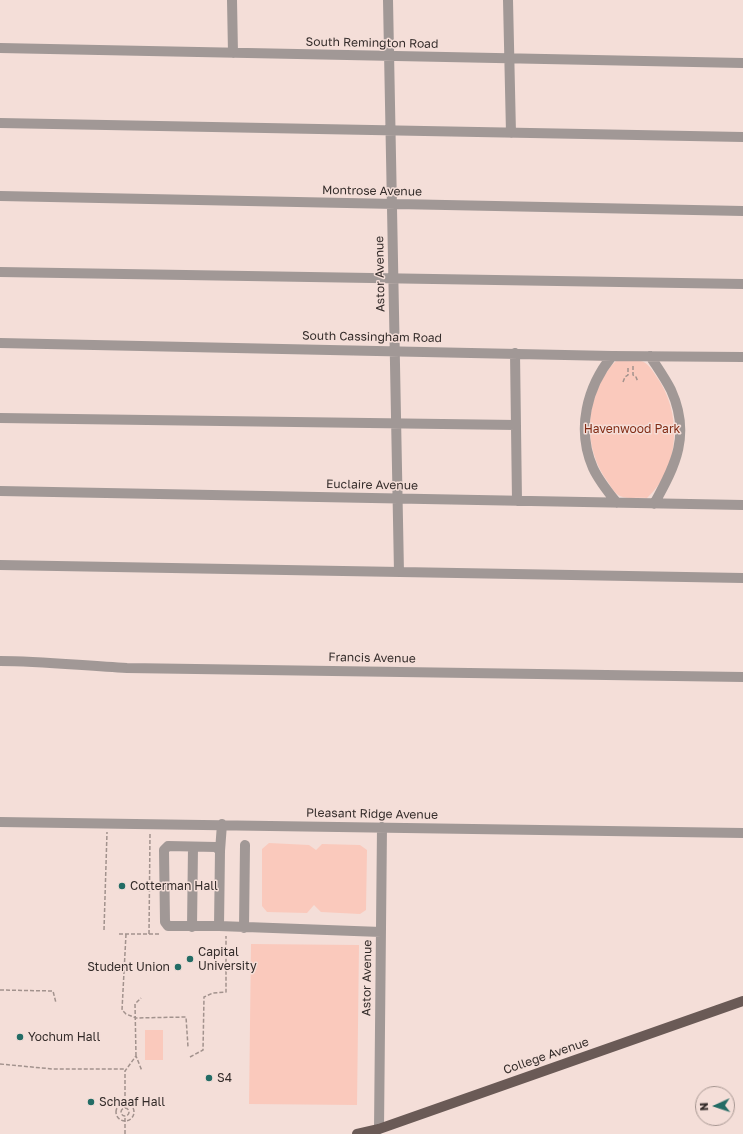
<!DOCTYPE html>
<style>
body{margin:0}
#map{position:relative;width:743px;height:1134px;overflow:hidden;background:#f4ded8;font-family:"Golos Text",sans-serif}
canvas{display:block}
.north{position:absolute;left:695px;top:1086px;width:40px;height:40px;box-sizing:border-box;background:#f4ded8;border:1px solid #a79792;border-radius:50%;rotate:267deg;font-size:11px;font-weight:700;line-height:16px;text-align:center;color:#342c2a}
.north::after{content:'';display:block;margin:auto;width:14px;height:18px;background:#236c65;clip-path:polygon(50% 0,100% 100%,50% 72%,0 100%)}
</style>
<div id="map">
<canvas width="743" height="1134"></canvas>
<div class="north">N</div>
</div>
<script>
const ctx = document.querySelector('canvas').getContext('2d');
ctx.lineJoin = 'round';
function fillPath(path, color) {
  ctx.fillStyle = color;
  ctx.fill(path, 'evenodd');
}
function strokePath(path, color, width, dash) {
  ctx.strokeStyle = color;
  ctx.lineWidth = width;
  ctx.lineCap = dash ? 'butt' : 'round';
  ctx.setLineDash(dash || []);
  ctx.stroke(path);
}
function label(font, color, halo, rows, align = 'center') {
  ctx.font = font + ' "Golos Text",sans-serif';
  ctx.lineWidth = 3;
  ctx.setLineDash([]);
  ctx.textBaseline = 'middle';
  ctx.strokeStyle = halo;
  ctx.fillStyle = color;
  for (const [text, x, y, turn = 0] of rows) {
    ctx.save();
    ctx.translate(x, y);
    ctx.rotate((+turn || 0) * Math.PI / 180);
    ctx.textAlign = isNaN(turn) ? turn : align;
    if (halo) ctx.strokeText(text, 0, 0);
    ctx.fillText(text, 0, 0);
    ctx.restore();
  }
}
fillPath(new Path2D(`
 M616,361C624,361 634,359 641,361C647,362 653,371 656,376C682,411 681,468 647,498C640,497 630,499 623,497C616,496 611,487 608,482C587,454 585,417 599,386C603,377 609,367 616,361Z
 M269,843L309,845L316,850L322,844L360,845L367,850L366,910L360,914L321,912L314,905L307,913L267,912L262,906V849Z
 M251,944L359,945L357,1105L249,1104Z
 M145,1030H163V1060H145Z`), '#fac9bc');
strokePath(new Path2D(`
 M633,366V375L636,377L638,382
 M623,382L625,377L628,375V366
 M104,930L107,832
 M119,934H161
 M126,934L122,1010L126,1014L136,1018L186,1017L188,1047
 M149,934L150,834
 M0,990L53,991L56,1003
 M136,1056L135,1004L141,998
 M190,1057L203,1050L204,997L213,993L226,992V936
 M0,1064L53,1069H126
 M116 1112a9 9 0 1 1 18 0a9 9 0 1 1-18 0Z
 M121 1112a4 4 0 1 1 8 0a4 4 0 1 1-8 0Z
 M125,1108V1071L136,1056L142,1071
 M125,1134V1116`), '#a2928d', 1.5, [4, 2]);
strokePath(new Path2D(`
 M232,0L233,53
 M388,0L399,572
 M508,0L511,133
 M0,48L743,63
 M0,123L743,137
 M0,196L743,211
 M0,272L743,284
 M0,343L612,356L743,357
 M515,353L517,501
 M612,356C587,387 576,429 593,468C599,481 608,492 617,503
 M650,356C657,367 665,378 671,390C691,434 676,465 654,504
 M0,418L516,425
 M0,491L743,505
 M0,565L743,578
 M0,661C42,661 84,666 127,668L743,677
 M0,822L743,833
 M220,851L222,824
 M219,926L220,851L216,847L168,846L164,850L165,922L168,926H219L381,932
 M192,927L193,847
 M244,928L245,845
 M379,1129L382,827`), '#a19896', 10);
strokePath(new Path2D(`
 M357,1134L379,1129L743,1001`), '#6a5a56', 10);
for (const [x, y, r, color] of [
 [122,886,4,"#236c65"],
 [190,959,4,"#236c65"],
 [178,967,4,"#236c65"],
 [20,1037,4,"#236c65"],
 [209,1078,4,"#236c65"],
 [91,1102,4,"#236c65"]
]) {
  const dot = new Path2D();
  dot.arc(x, y, r, 0, 2 * Math.PI);
  ctx.fillStyle = color;
  ctx.fill(dot);
  strokePath(dot, '#f4ded8', 1.5);
}
label('12px', '#342c2a', '#f4ded8', [
 ["South Remington Road",372,43,1],
 ["Montrose Avenue",372,191,1],
 ["Astor Avenue",380,274,-91],
 ["South Cassingham Road",372,337,1],
 ["Euclaire Avenue",372,485,1],
 ["Francis Avenue",372,658,1],
 ["Pleasant Ridge Avenue",372,814,1],
 ["Astor Avenue",367,978,-89],
 ["College Avenue",546,1056,-19]
]);
label('12px', '#832c15', '#f4ded8', [
 ["Havenwood Park",632,429]
]);
label('12px', '#342c2a', '#f4ded8', [
 ["Cotterman Hall",130,886],
 ["Capital",198,952],
 ["University",198,966],
 ["Student Union",170,967,"right"],
 ["Yochum Hall",28,1037],
 ["S4",217,1078],
 ["Schaaf Hall",99,1102]
], 'left');
</script>
